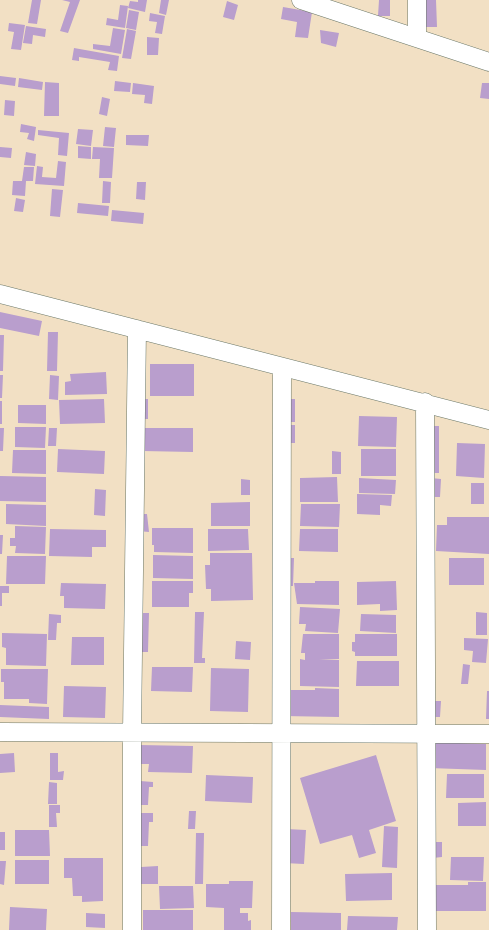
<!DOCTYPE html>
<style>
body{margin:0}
canvas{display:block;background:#f2e0c4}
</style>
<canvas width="489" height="930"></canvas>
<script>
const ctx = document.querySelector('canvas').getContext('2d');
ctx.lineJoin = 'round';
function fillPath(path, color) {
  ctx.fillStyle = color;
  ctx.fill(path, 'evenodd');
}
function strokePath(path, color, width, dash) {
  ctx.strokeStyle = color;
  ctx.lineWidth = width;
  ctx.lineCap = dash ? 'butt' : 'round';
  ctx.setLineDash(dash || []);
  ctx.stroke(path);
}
fillPath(new Path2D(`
 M32,0H41L37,24L28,23Z
 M62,0H80L68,33L60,31L70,2Z
 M138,0H147L145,12L128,8L130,1L138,2Z
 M161,0H169L166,15L159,13Z
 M379,0H390V16H378Z
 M425,0H436L437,27H426Z
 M227,1L238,5L234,20L223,17Z
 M120,5L128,6L125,28L106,25L107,18L118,20Z
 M283,7L312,12L308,38L295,37L297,22L281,19Z
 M129,10L139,12L136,30L126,28Z
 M150,13L165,16L162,34L155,33L157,22L149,21Z
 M9,23L25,25L21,50L11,49L14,32L8,31Z
 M26,26L46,29L45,37L33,35L32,44L23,43Z
 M113,28L125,30L121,54L93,49V44L110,46Z
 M127,29L136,31L131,59L122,58Z
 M320,30L339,33L336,47L321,43Z
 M147,37L159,38L158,55H147Z
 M74,48L119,56L117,71L108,70L110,62L79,57V61L72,60Z
 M0,76L16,78L15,86L0,84Z
 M19,78L43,82L42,90L18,87Z
 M115,81L131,83L130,92L114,91Z
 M45,82L59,83V116H44Z
 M133,83L154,86L152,104L144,103L145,95L132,94Z
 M482,83H489V99L480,98Z
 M102,97L110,99L107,116L99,114Z
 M5,100L15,101L14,116L4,115Z
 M21,124L36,127L34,141L27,139L29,133L20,132Z
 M105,127L116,128L114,147L103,146Z
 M78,129L93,130L91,146L76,144Z
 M38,130L69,133L67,156L58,155L59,138L38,135Z
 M126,135H149L148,146L126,145Z
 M78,146L91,147V159L78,158Z
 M0,147L12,148L11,158L0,157Z
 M93,147L114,148L112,178H99L100,159H92Z
 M26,152L36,154L35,166L24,165Z
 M58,161L66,162L64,186L35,184L37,166L43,167L42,177L56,178Z
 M24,167H34L33,181H26L25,196L12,195L13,181H22Z
 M103,181L111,182L110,203H102Z
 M137,182H146L145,200L136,199Z
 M52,189L63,190L60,217L50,216Z
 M16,198L25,200L23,212L14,211Z
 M78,203L109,206L108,216L77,213Z
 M112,210L144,213L143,224L111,221Z
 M0,312L42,321L39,336L0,328Z
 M48,332H58L57,371H47Z
 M0,335H4L3,371H0Z
 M150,364H194V396H150Z
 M106,372L107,394L65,395V382L71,381L70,374Z
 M0,375H3L2,398H0Z
 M50,375L59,376L58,400L49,399Z
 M104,399L105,423L60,424L59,400Z
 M136,399H148V419H136Z
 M285,399H295V422H285Z
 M0,401H2V424H0Z
 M18,405H46V424L18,423Z
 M359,416L397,417L396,447L358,446Z
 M287,425H295V443H286Z
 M427,426H439V473H428Z
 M15,427H46L45,448L15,447Z
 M0,428H4L3,451H0Z
 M49,428H57L56,446H48Z
 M139,428H193V452L142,451Z
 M457,443L485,444L484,478L456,476Z
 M58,449L105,451L104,474L57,472Z
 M361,449H396V476H361Z
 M13,450H46V474L12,473Z
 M332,451L341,452V474H332Z
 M0,476L46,477V502L0,501Z
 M337,477L338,502H300V478Z
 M359,478L396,480L395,494L359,493Z
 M431,478L441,479L440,497H430Z
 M241,479L250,480V495H241Z
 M471,483H484V504H471Z
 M95,489L106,490L105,516L94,515Z
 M357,494L392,495L391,506L380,505V515L357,514Z
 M250,502V526H211V503Z
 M6,504L46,505V526L6,524Z
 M301,504H340L339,527L300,526Z
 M139,514H147L149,532L138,531Z
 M447,517H489V554L436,551L437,525H447Z
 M15,526L46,527L45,554L15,553L16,546H10V538H15Z
 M152,528H193V553L154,552V545H152Z
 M50,529L106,530V547H92V557L49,556Z
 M208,529H248L249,550L208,551Z
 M300,529H338V552L299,551Z
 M0,535H3L2,554H0Z
 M210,553H252L253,600L211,601V589H206L205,565H210Z
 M153,555L193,556V579L153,578Z
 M7,556H46L45,584H6Z
 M284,558H294L293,586H283Z
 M449,558H484V585H449Z
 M152,581H193V593H189V607H152Z
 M315,581H339V605L297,604L294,583H315Z
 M396,581L397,610L380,611V604L357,605V582Z
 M61,583L106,584L105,609L64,608V596H60Z
 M0,586H9V593H2V606H0Z
 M300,607L340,609L338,633L305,631L306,624H299Z
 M195,612H204L202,658H205V663H194Z
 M476,612L487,613V635H476Z
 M137,613H149L148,652H137Z
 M49,614L61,615V623H57L56,640H48Z
 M361,614L396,615V633L360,631Z
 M2,633L47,634L46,666L6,665V648L2,647Z
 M303,634H339V659H319L339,660V687L300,686V659L305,660V653H301Z
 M355,634H397V656H355V652L352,651V642H355Z
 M72,637H104V665H71Z
 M464,638L488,639L486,663L472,662L473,651L464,650Z
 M236,641L251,642L250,660L235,659Z
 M357,661H399V686H356Z
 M463,664L470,665L468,684H461Z
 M152,667H193L192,692L151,691Z
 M211,668L249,669L248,712L210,711Z
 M1,669H48L47,704L29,703V699H4V682H1Z
 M64,686L106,687L105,718L63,717Z
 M315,688L339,689V717L283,716V690H315Z
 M487,691H489V719H486Z
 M432,701H441L440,717H432Z
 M0,705L49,707V719L0,717Z
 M430,742L486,744V770L429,768Z
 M139,745L193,746L192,773L148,772L149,764H139Z
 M14,753L15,772L0,773V754Z
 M50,753H58V772L64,771L63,780H50Z
 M376,755L396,821L369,830L376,853L359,858L352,835L320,844L300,778Z
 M447,774H484V798H446Z
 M206,775L253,777L252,803L205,801Z
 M140,781L153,782V787H149L148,805H139Z
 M49,782L57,783V804H48Z
 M486,802V826H458V803Z
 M49,805H60V813H56L57,827H49Z
 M189,811H196L195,829H188Z
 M139,813H153V822H149L148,846H138Z
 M384,826L398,827L397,868L382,867Z
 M286,829L306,830L304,864L284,863Z
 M15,830H49L50,856H15Z
 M0,832H5V850H0Z
 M196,833H204L203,884H195Z
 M433,842H442V857L433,858Z
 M451,857H484L483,881L450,880Z
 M64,858H103V901L82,902V896H73L72,878H64Z
 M15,860H49V884H15Z
 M0,861H6L4,885L0,884Z
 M158,866V884H141V867Z
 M392,873V900L346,901L345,874Z
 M229,881H253L252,908H240V913H248V921L251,920V930H224V908L206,907V884H229Z
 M468,882H486V911H436V885H468Z
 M159,886H193L194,908L160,909Z
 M10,907L47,909L46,930H9Z
 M143,910H193V930H143Z
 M291,912L341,913V930H291Z
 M86,913L105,914V928L86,927Z
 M348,916L398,917L397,930H347Z`), '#b99ecd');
const minor = new Path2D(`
 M301,0L489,62
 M417,0V38
 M0,294L489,420
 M425,402L427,930
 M0,732L489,734
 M132,930V733L137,329
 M281,930L282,368`);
strokePath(minor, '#697666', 19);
strokePath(minor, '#fff', 18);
</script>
